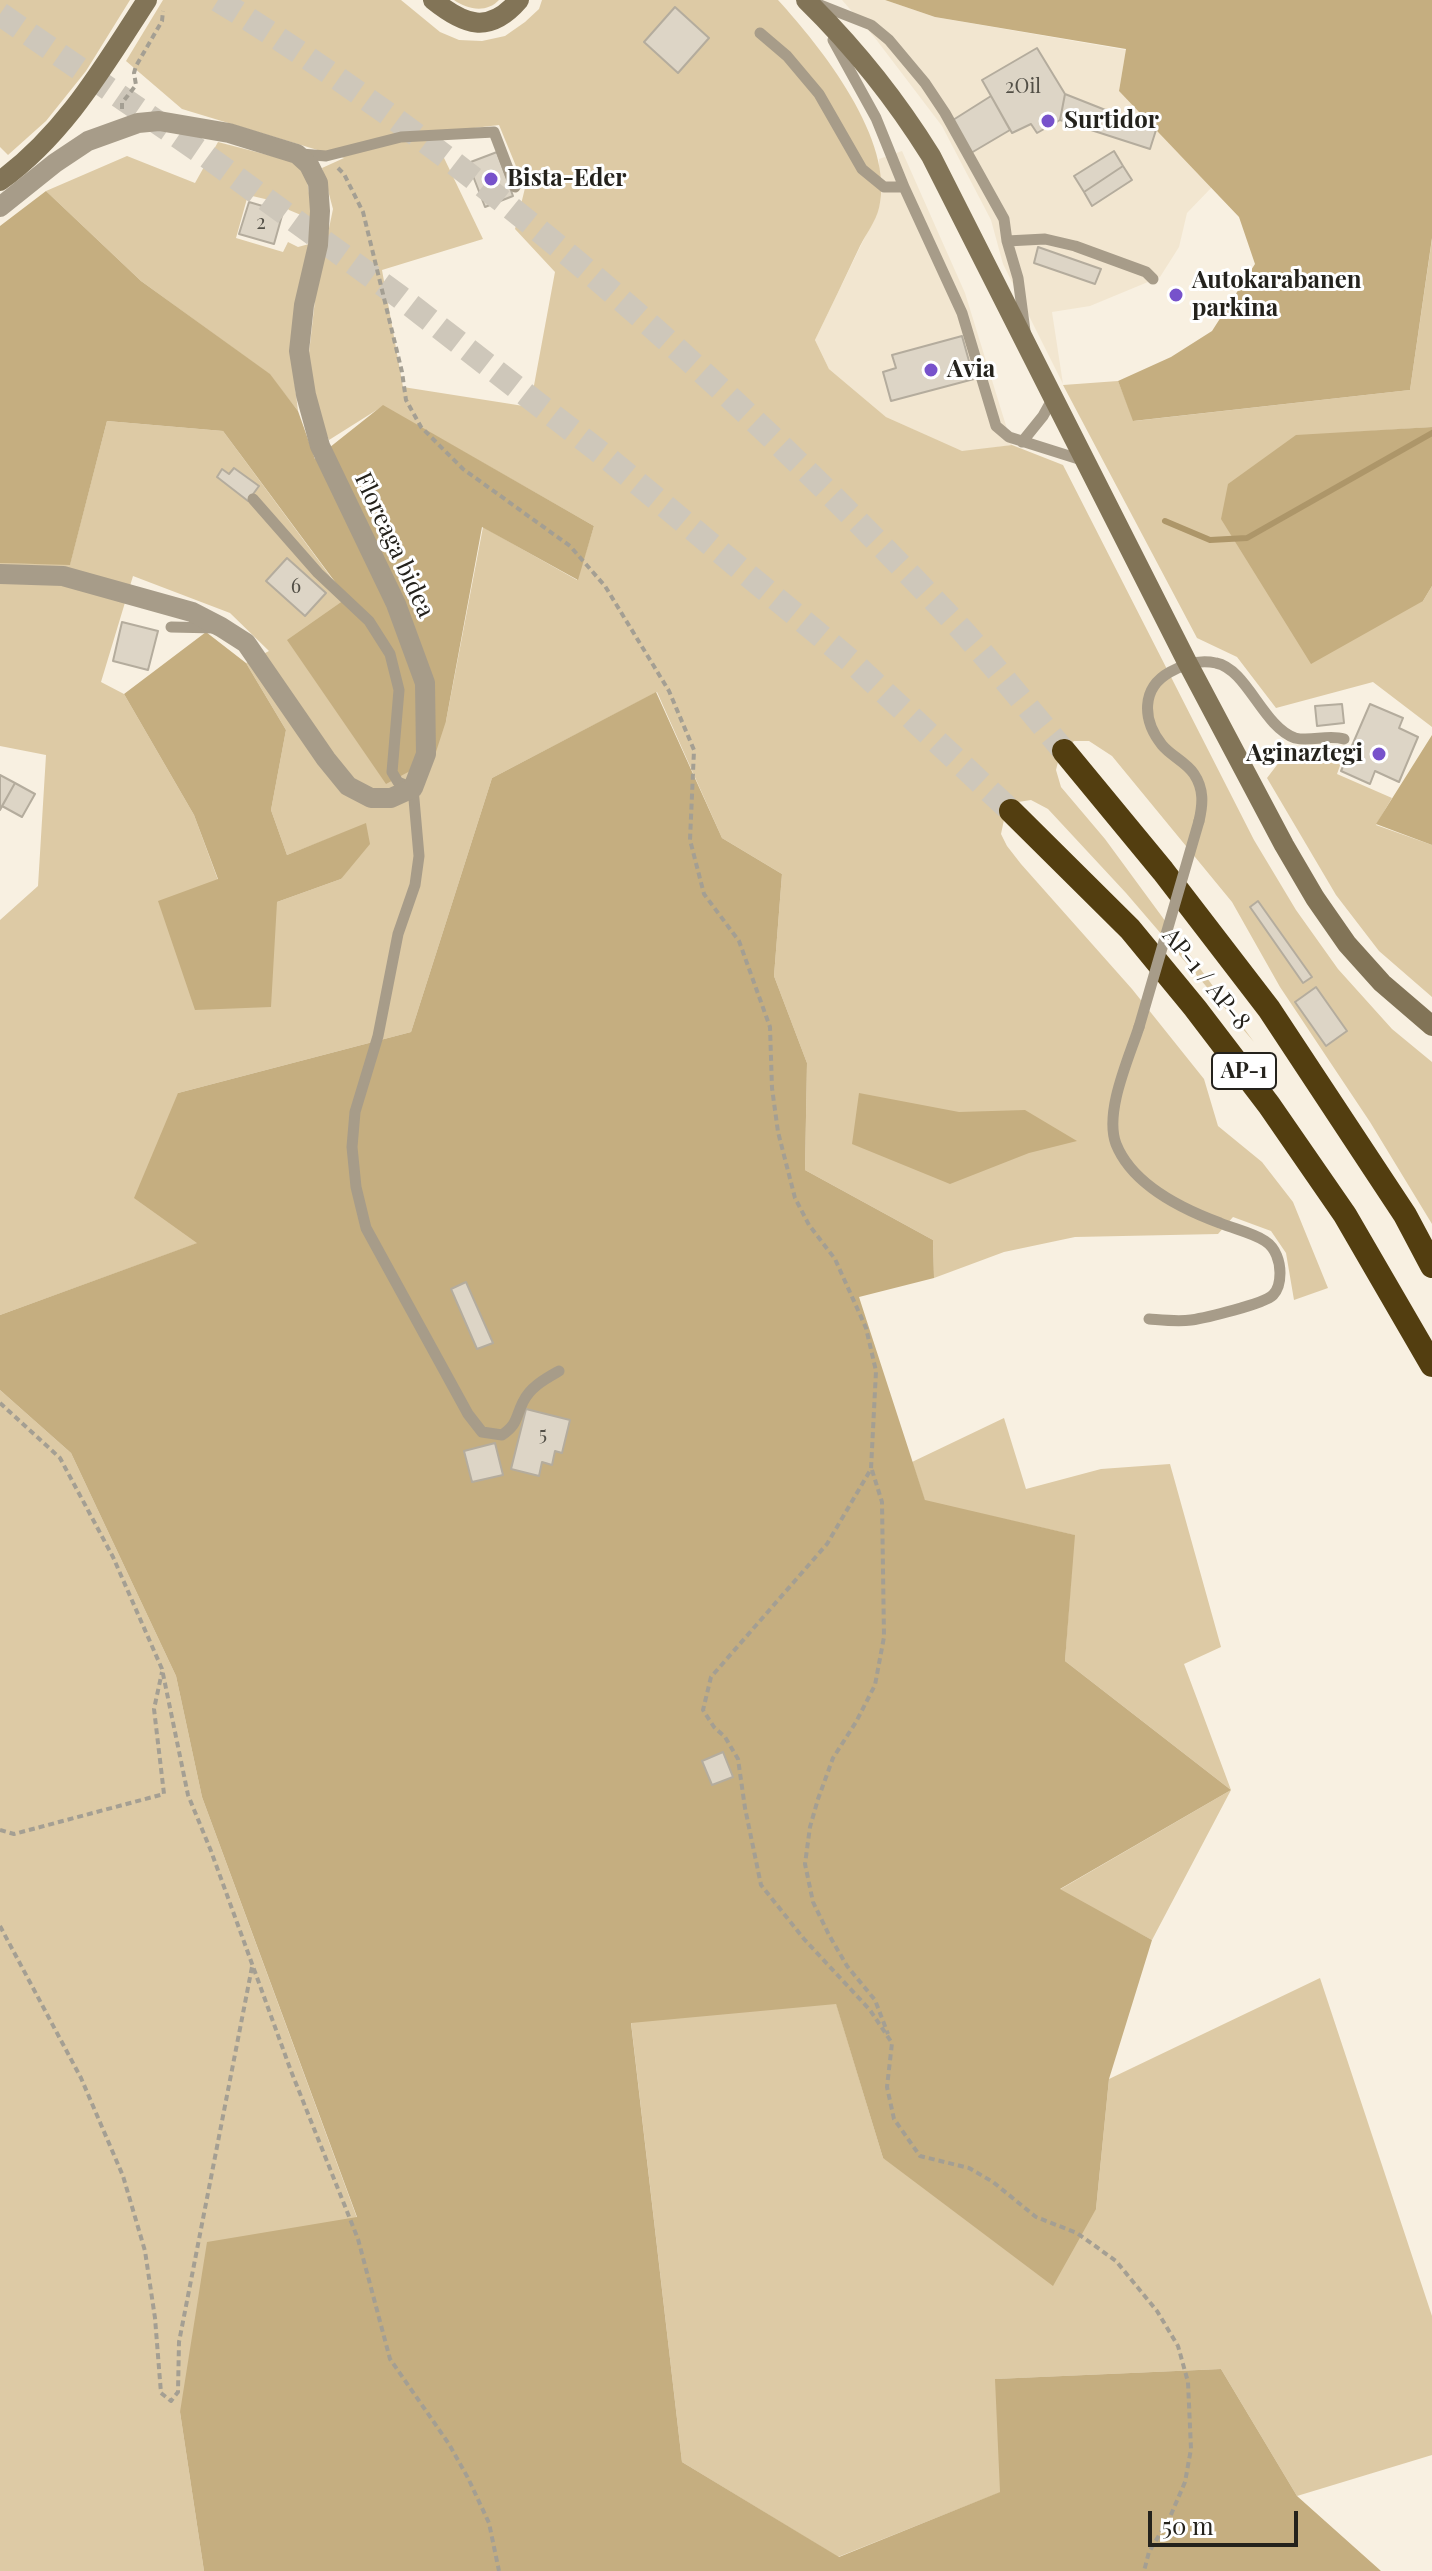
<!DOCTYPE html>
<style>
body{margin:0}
#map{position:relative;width:1432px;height:2571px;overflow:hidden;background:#f8f0e1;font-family:"Playfair Display",serif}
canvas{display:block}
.scale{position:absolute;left:1148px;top:2511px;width:150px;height:36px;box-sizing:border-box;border:4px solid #24221c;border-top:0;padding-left:10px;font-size:24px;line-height:28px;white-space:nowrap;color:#24221c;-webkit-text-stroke:6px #fff;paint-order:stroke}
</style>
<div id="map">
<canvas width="1432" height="2571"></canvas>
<div class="scale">50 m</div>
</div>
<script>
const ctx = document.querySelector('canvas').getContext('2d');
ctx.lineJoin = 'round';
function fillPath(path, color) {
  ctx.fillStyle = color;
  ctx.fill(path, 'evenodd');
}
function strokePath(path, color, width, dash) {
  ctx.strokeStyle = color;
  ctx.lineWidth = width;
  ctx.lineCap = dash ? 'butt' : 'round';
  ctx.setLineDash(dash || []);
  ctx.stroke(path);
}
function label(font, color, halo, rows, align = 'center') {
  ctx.font = font + ' "Playfair Display",serif';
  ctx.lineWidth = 6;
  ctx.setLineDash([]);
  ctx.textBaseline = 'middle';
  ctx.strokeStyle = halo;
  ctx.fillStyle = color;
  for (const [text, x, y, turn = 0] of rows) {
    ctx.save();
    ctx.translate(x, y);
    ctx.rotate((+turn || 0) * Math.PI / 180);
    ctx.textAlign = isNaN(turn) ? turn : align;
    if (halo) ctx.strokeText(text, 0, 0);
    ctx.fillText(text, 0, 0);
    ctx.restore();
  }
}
fillPath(new Path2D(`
 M842,0H885L935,17L1126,50L1119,91L1212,187L1187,213L1179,247L1160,277L1090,306L1052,312L1063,384L1003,264L991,220L942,126L875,38Z
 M902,151L965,293L1012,445L962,452L886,417L829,369L815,340L879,208V159Z`), '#f2e6d0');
fillPath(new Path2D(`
 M0,0H130L86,71L46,121L8,155L0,147Z
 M163,0H401L440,32L459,40L482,41L505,36L525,22L539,9L542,0H778C821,47 896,141 879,208C876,221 866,234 860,246C845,278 830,309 815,340L829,369L886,417L962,451L1012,445L1063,465L1254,840L1296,910L1338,969L1392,1029L1432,1062V1224L1370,1122L1280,987L1232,902L1112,756L1089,741H1074L1060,754L1056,770L1061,787L1105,839L1254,1042L1126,893L1048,809L1031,800L1018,802L1005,815L1001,834L1007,846L1021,864L1132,989L1204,1079L1218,1126L1262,1162L1293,1202L1328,1288L1294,1300L1286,1253L1271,1231L1233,1217L1218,1234L1075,1237L1004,1252L934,1278L933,1240L805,1170L807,1063L774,976L782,874L722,838L657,692L492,778L411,1032L178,1093L198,1243L0,1315V920L38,886L46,755L0,746V563L70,564L107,421L223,431L347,599L446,721L483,527L577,580L594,526L383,406L329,440L317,413L308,362L316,291L333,209L322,168L344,158L182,109L126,61ZM499,125L525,188L515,229L555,272L530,407L403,387L382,270L483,239L432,133ZM133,576L230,613L269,651L246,663L286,730L271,810L287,855L366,824L341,879L277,902L218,880L194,815L124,694L101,682Z
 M454,0H499C487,13 468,10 454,0Z
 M218,142L291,161L306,173L313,220L289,210L282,203L248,195L236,238L283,252L288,242L298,247L309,244L290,345L298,411L269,374L141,281L46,191L127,156L195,183Z
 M1432,239V427L1296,436L1423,601L1432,586V727L1373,682L1276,708L1237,657L1197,638L1063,385L1118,381L1134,421L1410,390Z
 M1314,745L1346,749L1337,774L1392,798L1376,825L1432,845V997L1379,951L1336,895L1267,778L1280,761Z
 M0,1390L71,1453L176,1676L202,1797L357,2218L180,2412L204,2571H0Z
 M1004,1418L1026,1489L1101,1469L1170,1464L1221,1647L1184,1664L1231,1790L1152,1940L1059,1890L1231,1790L1065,1661L1074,1535L925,1501L912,1462Z
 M1320,1978L1432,2316V2455L1297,2496L1221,2369L996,2379L1001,2492L838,2557L682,2462L631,2022L836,2003L883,2158L1096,2209L1109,2079Z`), '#ddcaa5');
fillPath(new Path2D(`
 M885,0H1432V238L1410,390L1133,421L1118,381L1171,357L1212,331L1255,264L1239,217L1119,91L1126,49L935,17Z
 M46,191L141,281L270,374L298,411L315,459L383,405L594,526L578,580L482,527L446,721L434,758L386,784L287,640L347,598L223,431L107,421L70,565L0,563V226Z
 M1432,427V586L1423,601L1311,664L1221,519L1228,484L1296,435Z
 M206,632L246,663L286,730L271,810L287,855L366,823L370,844L341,879L277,902L271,1007L195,1010L158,901L218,879L194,815L124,694Z
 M656,692L722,838L782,874L774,976L807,1063L805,1170L933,1240L934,1278L859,1297L925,1500L1075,1535L1065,1661L1231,1790L1060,1889L1152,1940L1109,2079L1096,2209L1053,2286L883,2158L836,2004L631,2023L682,2462L839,2557L1000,2492L995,2379L1221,2369L1297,2496L1381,2571H204L180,2412L207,2242L357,2217L202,1797L176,1676L71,1453L0,1390V1315L197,1243L134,1198L178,1093L411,1032L492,778Z
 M1432,735V845L1376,824Z
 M859,1093L959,1112L1025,1110L1077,1141L1029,1153L950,1184L852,1144Z`), '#c5ae80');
strokePath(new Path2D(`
 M1165,521L1210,540L1247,538L1432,433`), '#ad9669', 6);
const building = new Path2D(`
 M675,7L709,38L678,73L644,42Z
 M1037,48L1065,94L1061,115L1060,120L1037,133L1031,124L1012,133L982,80Z
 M1065,94L1156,130L1150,149L1060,120Z
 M991,96L1010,130L971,153L953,120Z
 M1114,151L1123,166L1084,192L1074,176Z
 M497,152L513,196L485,207L468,163Z
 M1123,166L1132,180L1092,206L1084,192Z
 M249,202L283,212L274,244L239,234Z
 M1038,247L1101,269L1095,284L1034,263Z
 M962,336L974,379L891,401L883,372L896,368L892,355Z
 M234,468L259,486L248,501L217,477L222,469L229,474Z
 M287,558L326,593L305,616L266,581Z
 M122,622L158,631L148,670L113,661Z
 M1342,704L1344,723L1317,726L1315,706Z
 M1370,704L1403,718L1399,728L1418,737L1399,782L1375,771L1370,784L1341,771Z
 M0,775L15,783L0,810Z
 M15,783L35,794L22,817L2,806Z
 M1258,901L1312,977L1303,983L1250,907Z
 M1316,987L1347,1031L1326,1046L1295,1002Z
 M466,1282L493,1343L477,1349L451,1289Z
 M526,1409L570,1420L562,1453L555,1451L552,1465L542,1462L539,1476L511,1469Z
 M495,1443L503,1475L472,1482L464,1451Z
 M723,1752L733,1777L712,1785L702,1761Z`);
fillPath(building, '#ddd5c6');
strokePath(building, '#b4ac9d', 2);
strokePath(new Path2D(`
 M218,0C487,166 734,388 950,617C990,660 1026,706 1064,751
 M0,14L205,155L400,297L605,456L851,661L1011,811`), '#cec7ba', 24, [24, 12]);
strokePath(new Path2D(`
 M122,109V103L136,85L134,73L136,66L162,21L163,11
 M338,168L344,174L363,212L402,372L406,400L421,427L463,469L570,546L605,586L669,691L694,750L690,840L704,894L739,941L770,1027L772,1088L778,1132L795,1198L809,1225L835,1259L866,1328L876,1371L871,1469L827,1544L711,1677L703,1710L714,1727L725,1737L738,1759L745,1808L761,1885L804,1939L870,2010L892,2043L887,2087L894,2119L920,2156L969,2168L993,2182L1036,2217L1077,2233L1116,2261L1157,2311L1178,2346L1188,2382L1191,2449L1185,2482L1170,2517L1149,2552L1144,2571
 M0,1403L60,1458L113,1557L162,1669L188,1795L211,1851L291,2071L358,2239L390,2359L449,2444L468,2478L489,2523L499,2571
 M872,1470L882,1502L884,1637L875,1685L856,1722L833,1758L818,1799L810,1827L805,1864L813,1902L829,1935L847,1966L875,2000L888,2034
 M0,1830L14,1834L164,1794L154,1709L162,1672
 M0,1926L81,2078L123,2176L145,2251L155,2318L161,2393L171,2401L178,2392L179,2342L252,1967`), '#a49f93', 4, [6, 4]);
strokePath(new Path2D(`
 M815,3L871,25L889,40L925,83L945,113L1004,219L1007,241L1018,278L1025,331
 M760,33L787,56L819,94L862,169L884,187H904
 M833,40L876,118L904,187L962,313L996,426L1009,437L1085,461
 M301,154L326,156L401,137L494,132L515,187
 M1007,241L1045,239L1075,246L1146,272L1153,279
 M1022,442L1043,416L1053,398
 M253,499L318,573L369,621L390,654L399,690L392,772L398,782L413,788L419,856L415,885L398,934L378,1036L355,1112L352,1147L356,1187L366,1228L468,1414L482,1432L502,1435C518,1424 515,1418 523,1402C530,1387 545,1379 559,1371
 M171,627L216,628
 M1199,821C1203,804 1204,789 1194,774C1186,762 1171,756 1162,745C1142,720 1141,688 1170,672C1184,664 1199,659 1216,663C1247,669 1263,727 1295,738C1311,742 1328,734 1344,739
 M1139,1027C1129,1058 1104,1112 1116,1144C1132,1184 1182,1209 1220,1223C1234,1229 1253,1233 1265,1241C1276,1248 1280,1262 1280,1273C1280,1281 1279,1289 1273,1295C1264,1304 1205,1318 1191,1320C1178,1322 1162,1320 1149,1319`), '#a79c89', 11);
strokePath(new Path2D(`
 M0,207L55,163L88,141L138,123L159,121L229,133L297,154L309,165L318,183L320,211L318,245L304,305L299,351L306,395L320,446L396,604L425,683L426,754L413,788L391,798H371L348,786L326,759L246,643L221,627L192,612L63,576L0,574`), '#a79c89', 20);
strokePath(new Path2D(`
 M433,0C464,25 489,35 519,0
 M806,0C854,47 895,98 931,156L1187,662L1284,845L1315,898L1347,944L1382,983L1432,1026
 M0,181C65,134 104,66 147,0`), '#827457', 20);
strokePath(new Path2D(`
 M1064,751L1163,871L1269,1009L1405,1215L1432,1266
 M1011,811L1130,929L1195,1008L1269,1105L1345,1215L1432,1365`), '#533e10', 24);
strokePath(new Path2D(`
 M1139,1027L1199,821`), '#a79c89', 11);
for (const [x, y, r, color] of [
 [1048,121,8,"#7752cb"],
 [491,179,8,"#7752cb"],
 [1176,295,8,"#7752cb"],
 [931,370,8,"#7752cb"],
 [1379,754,8,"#7752cb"]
]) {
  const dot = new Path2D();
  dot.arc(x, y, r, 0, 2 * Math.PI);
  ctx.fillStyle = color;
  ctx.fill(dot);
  strokePath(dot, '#fff', 3);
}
label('20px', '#524f46', null, [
 ["2Oil",1023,87],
 ["2",261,223],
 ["6",296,587],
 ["5",543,1435]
]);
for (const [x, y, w] of [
 [1244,1071,64]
]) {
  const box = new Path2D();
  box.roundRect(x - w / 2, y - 18, w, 36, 6);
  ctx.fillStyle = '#fff';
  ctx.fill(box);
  strokePath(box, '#24221c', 2);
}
label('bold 22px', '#24221c', null, [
 ["AP-1",1244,1071]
]);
label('bold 24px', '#24221c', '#fff', [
 ["Surtidor",1064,121],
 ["Bista-Eder",507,179],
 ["Autokarabanen",1192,281],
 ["parkina",1192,309],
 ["Avia",947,370],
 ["Aginaztegi",1363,754,"right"]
], 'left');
label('24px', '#24221c', '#fff', [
 ["Floreaga bidea",394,545,65],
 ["AP-1 / AP-8",1206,979,51]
]);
</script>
